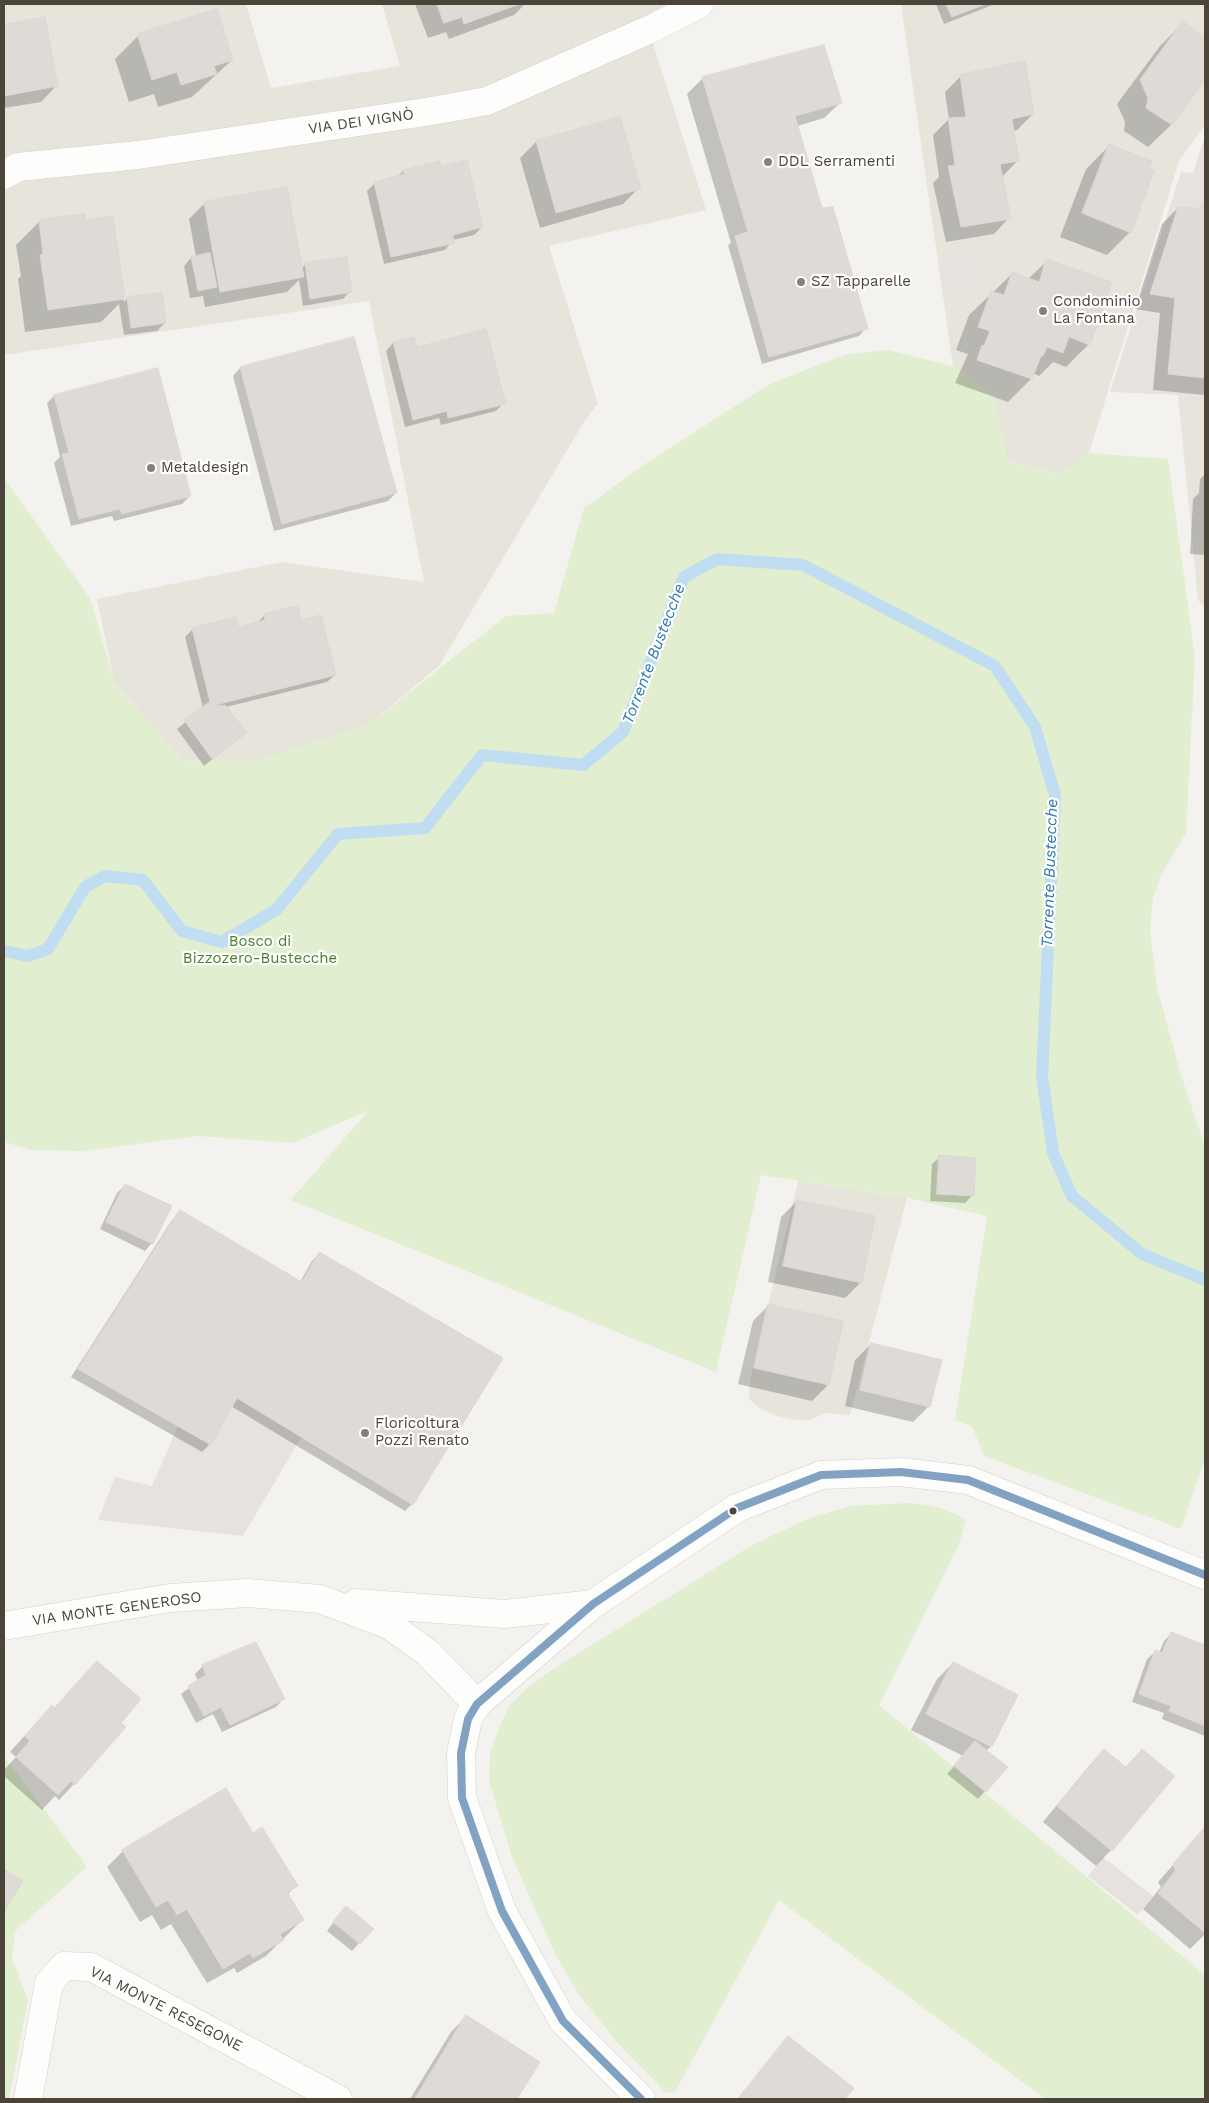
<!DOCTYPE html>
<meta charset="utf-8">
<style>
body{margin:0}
#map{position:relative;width:1209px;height:2103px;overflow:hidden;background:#f4f2ee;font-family:"Work Sans",sans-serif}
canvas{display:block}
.frame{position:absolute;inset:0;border:5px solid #4b4439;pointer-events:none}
</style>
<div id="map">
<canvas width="1209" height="2103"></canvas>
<div class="frame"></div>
</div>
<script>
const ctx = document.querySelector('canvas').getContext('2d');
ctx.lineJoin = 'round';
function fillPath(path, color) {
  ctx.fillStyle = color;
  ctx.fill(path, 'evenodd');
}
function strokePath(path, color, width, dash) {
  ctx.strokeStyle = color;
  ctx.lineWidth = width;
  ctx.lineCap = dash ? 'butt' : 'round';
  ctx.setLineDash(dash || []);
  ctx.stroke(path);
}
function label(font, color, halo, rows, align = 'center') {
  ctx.font = font + ' "Work Sans",sans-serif';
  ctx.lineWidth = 4.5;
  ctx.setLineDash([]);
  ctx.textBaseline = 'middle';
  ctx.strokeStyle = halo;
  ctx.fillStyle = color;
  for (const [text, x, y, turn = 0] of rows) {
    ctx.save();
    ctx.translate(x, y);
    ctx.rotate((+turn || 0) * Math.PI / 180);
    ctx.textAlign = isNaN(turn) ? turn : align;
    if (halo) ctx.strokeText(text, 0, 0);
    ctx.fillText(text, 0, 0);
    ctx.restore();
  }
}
fillPath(new Path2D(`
 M4,4H246L271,88L400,66L382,4H669L645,18L706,210L549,246L598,404L585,420L439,666L367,726L252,762L182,760L114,681L97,599L282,562L424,582L369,301L4,355Z
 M901,4H1205V125L1179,161L1089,453L1062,474L1008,461L993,396L953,366Z
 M1178,395L1205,396V608L1198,600Z
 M798,1181L907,1198L850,1415L825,1413L810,1420H796L776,1416L758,1407L749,1399L750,1380Z`), '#e7e4dc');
fillPath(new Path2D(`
 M1205,136V396L1110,392L1181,172L1193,173Z`), '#e6e2de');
fillPath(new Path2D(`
 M888,350L953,366L993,395L1008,461L1061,474L1089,453L1168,459L1195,658L1186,833L1161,875L1153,899L1150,930L1157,988L1181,1075L1205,1147V1458L1181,1529L984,1456L972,1426L955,1420L989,1205L987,1216L907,1198L761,1175L716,1372L291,1200L368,1111L292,1143L198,1136L83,1151L32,1150L4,1142V478L90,598L114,681L182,760L251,762L367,726L506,616L554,613L584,508L645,464L768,385L844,355Z
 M909,1503C931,1505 947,1508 966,1520L959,1544L879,1705L1205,1975V2099H1045L779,1900L675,2092L666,2093L615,2040L578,1993L555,1954L512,1857L489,1781L490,1754L500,1725L510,1705L527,1688L553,1669L754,1544L810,1518L850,1506Z
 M4,1756L87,1867L15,1931L12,1958L28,2000L9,2099H4Z`), '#e1eecf');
fillPath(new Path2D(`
 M977,254L981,299L947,302L943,258Z
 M237,1398L302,1436L243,1536L98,1520L115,1477L152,1486L178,1426L211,1445Z
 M1103,1857L1153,1896L1138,1915L1088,1876Z`), '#e6e3df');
fillPath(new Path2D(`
 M415,4H525L514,15L449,39L446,32L428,38Z
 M936,4H995L944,24Z
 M44,19L56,86L41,102L4,108V26Z
 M1183,23L1205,39V77L1172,124L1148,147L1124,131L1125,122L1117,104L1160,46Z
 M138,36L232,60L192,97L158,107L154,94L129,102L115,59Z
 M961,76L1033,114L1017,130L1013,131L1018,160L1002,177L1009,218L994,234L946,242L933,183L939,177L933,135L949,119L945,92Z
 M703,78L840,103L824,118L797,126L821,209L866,328L859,336L762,364L728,245L731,243L687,94Z
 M619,119L639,188L623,204L540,228L520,158L536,142Z
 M1109,146L1130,232L1107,255L1060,237L1086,169Z
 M440,167L482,227L474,235L453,240L445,250L384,264L367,191L375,183L397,177L403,171Z
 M205,203L301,269L306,264L350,291L343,299L303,306L299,280L287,292L205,307L203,296L190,298L184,266L191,258L196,257L189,219Z
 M1202,205H1205V395L1153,390L1160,313L1135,309L1162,224L1178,208L1197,210Z
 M112,218L124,302L127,299L165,323L157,331L124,335L119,304L101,322L25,332L18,279L21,276L16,245L39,222L85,221Z
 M1047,261L1089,344L1066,367L1053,362L1039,376L1033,373L1031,379L1008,402L955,383L968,354L956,350L969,315L1013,273L1028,279Z
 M353,338L396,493L388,501L274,531L233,376L240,368Z
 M393,343L416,348L504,403L496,411L441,425L439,418L405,427L386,351Z
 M54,396L190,496L182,504L114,521L112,516L71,526L54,463L60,457L47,403Z
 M1205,474V555L1190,554L1193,499L1199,493L1200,479Z
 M265,615L300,621L335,675L327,682L226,707L245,733L204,766L177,729L203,708L185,637L193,629H237L257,623Z
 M940,1157L973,1195L965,1203L930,1201L932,1164Z
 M125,1185L152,1243L145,1251L100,1229L117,1193Z
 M797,1201L861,1282L845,1298L768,1282L781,1217Z
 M180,1212L300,1282L312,1261L319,1253L412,1504L405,1511L231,1406L210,1444L202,1452L71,1377L172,1220Z
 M769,1305L842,1322L828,1385L812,1401L738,1384L753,1321Z
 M871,1344L929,1406L913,1422L845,1406L855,1360Z
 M1172,1633L1205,1647V1736L1162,1719L1164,1713L1132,1702L1147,1659L1155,1652L1159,1653L1164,1641ZM1167,1641H1169L1162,1659L1160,1658Z
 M97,1662L119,1723L74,1784L59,1800L55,1796L42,1810L4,1776V1770L16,1757L10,1752L36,1723L52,1707L54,1709Z
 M953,1663L991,1746L986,1751L1006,1767L978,1799L947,1774L963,1756L911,1730L937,1679Z
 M203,1666L283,1699L276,1707L222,1732L213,1714L196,1723L181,1694L198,1681L195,1674Z
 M1142,1750L1111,1850L1096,1866L1043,1822L1089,1766L1104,1751L1125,1768Z
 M225,1790L252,1834L296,1885L287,1895L302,1920L266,1956L237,1973L234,1968L207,1983L171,1924L161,1930L152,1915L140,1922L107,1867L123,1851Z
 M1205,1828V1934L1190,1949L1143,1909L1161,1887L1158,1882L1159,1881Z
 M339,1915L359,1943L352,1951L327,1931Z
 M466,2017L538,2062L516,2099H410L451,2032Z
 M781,2046L852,2088L843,2099H738Z`), '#0003');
strokePath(new Path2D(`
 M4,951L28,956L48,949L85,887L105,876L143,880L182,931L222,942L276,910L338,834L425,828L482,755L583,765L623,732L684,577L717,559L803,565L995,666L1035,727L1055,795L1042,1077L1053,1153L1072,1196L1142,1254L1205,1280`), '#c0ddf1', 12);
const building = new Path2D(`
 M437,4H520L464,24L462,17L444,23Z
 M946,4H986L952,17Z
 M217,9L233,60L214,66L217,74L181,85L177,72L152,80L137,34Z
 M45,17L58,86L4,96V25Z
 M1183,21L1205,38V80L1172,125L1146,108L1148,98L1140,80Z
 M824,45L842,103L795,116L822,208L748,232L702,77Z
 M1025,61L1034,114L1012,119L1019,161L1000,164L1011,219L961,227L948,166L955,165L948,118L966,117L960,75Z
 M620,117L641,189L556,213L536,141Z
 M1109,144L1152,161L1149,169L1154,171L1131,233L1082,213Z
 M467,160L483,227L453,235L455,243L391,257L374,182L404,174L403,170L440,161L441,166Z
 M287,187L304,277L220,292L204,202Z
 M1201,204H1205V378L1168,374L1175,298L1150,294L1178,207L1199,209Z
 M833,207L868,329L769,357L735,236L822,208Z
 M85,214L86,220L113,216L125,299L48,310L40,255L43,254L39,220Z
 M210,253L217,287L198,291L191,257Z
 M347,257L352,292L310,299L305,263Z
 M1046,259L1112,282L1090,345L1069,337L1063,353L1047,347L1043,356H1041L1032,379L977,360L982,345L984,346L990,331L978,327L991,291L1004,295L1012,272L1039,282Z
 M162,293L166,323L131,328L127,297Z
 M486,329L506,404L448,418L447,411L413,420L393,342L414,337L417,347Z
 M354,337L397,493L282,524L240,367Z
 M158,368L191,496L122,514L120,509L79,519L62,454L69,453L54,395Z
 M298,606L301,620L321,615L336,675L211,706L192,628L236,617L238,627L265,620L264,614Z
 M211,701V706L225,705L247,733L212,759L184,720Z
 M939,1155L976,1158L974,1196L937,1194Z
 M125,1184L172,1206L153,1244L106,1222Z
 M797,1200L875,1216L862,1283L783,1266Z
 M180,1210L302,1282L319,1252L503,1358L413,1505L237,1398L211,1445L78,1369Z
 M768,1304L843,1321L829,1385L754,1368Z
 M871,1343L942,1360L930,1407L860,1390Z
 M1171,1632L1205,1645V1726L1169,1711L1171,1706L1139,1694L1155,1650L1163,1653Z
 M256,1642L285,1699L230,1725L221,1707L204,1716L188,1686L206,1675L202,1665Z
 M97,1661L141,1699L121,1723L126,1727L75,1785L71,1781L58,1795L16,1757L30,1741L25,1736L52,1705L54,1708Z
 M953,1662L1018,1695L992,1747L926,1714Z
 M975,1741L1008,1767L986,1792L954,1766Z
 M1104,1749L1126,1767L1142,1749L1175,1776L1112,1851L1057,1806Z
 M226,1788L253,1833L262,1827L298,1886L287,1892L304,1920L280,1934L284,1940L253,1958L250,1953L223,1969L187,1909L177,1915L168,1900L156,1907L122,1850Z
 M1205,1827V1933L1158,1893L1176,1870L1173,1866L1174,1863Z
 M4,1869L23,1881L4,1912Z
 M346,1906L374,1929L360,1944L333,1922Z
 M466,2015L540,2062L517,2099H415Z
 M788,2036L854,2088L845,2099H738Z`);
fillPath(building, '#dedbd6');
strokePath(building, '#dcd9d4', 1);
const minor = new Path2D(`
 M4,175L18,167L138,155L432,111L487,101L653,28L699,4
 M356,1603L505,1614L593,1604
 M4,1626L170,1598L248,1593L320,1599L389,1625L428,1653L477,1704
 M28,2099L49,1983L64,1966L91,1967L338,2099
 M641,2099L563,2021L502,1911L462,1798L461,1753L468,1719L477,1704L593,1604L737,1508L821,1475L901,1472L968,1480L1205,1575`);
strokePath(minor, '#d2d0cb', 29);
strokePath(minor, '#fdfdfc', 28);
strokePath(new Path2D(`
 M641,2099L563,2021L502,1911L462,1798L461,1753L468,1719L477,1704L593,1604L737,1508L821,1475L901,1472L968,1480L1205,1575`), '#82a2c4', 8);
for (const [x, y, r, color] of [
 [768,162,5,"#868178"],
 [801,282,5,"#868178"],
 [1043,311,5,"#868178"],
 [151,468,5,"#868178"],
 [365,1433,5,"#868178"],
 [733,1511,4.5,"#4b4439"]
]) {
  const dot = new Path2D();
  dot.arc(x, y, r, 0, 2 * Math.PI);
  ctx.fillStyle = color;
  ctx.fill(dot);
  strokePath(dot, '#fff', 2);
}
label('15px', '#4b4439', '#fff', [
 ["VIA DEI VIGNÒ",361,122,-8],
 ["VIA MONTE GENEROSO",117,1609,-8],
 ["VIA MONTE RESEGONE",166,2009,27]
]);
label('15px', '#4b4439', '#fff', [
 ["DDL Serramenti",778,162],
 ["SZ Tapparelle",811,282],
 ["Condominio",1053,302],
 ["La Fontana",1053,319],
 ["Metaldesign",161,468],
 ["Floricoltura",375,1424],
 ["Pozzi Renato",375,1441]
], 'left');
label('15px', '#4a7f2a', '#fff', [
 ["Bosco di",260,942],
 ["Bizzozero-Bustecche",260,959]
]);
label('italic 16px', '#2e7ab2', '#fff', [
 ["Torrente Bustecche",654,654,-69],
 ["Torrente Bustecche",1050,873,-88]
]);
</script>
